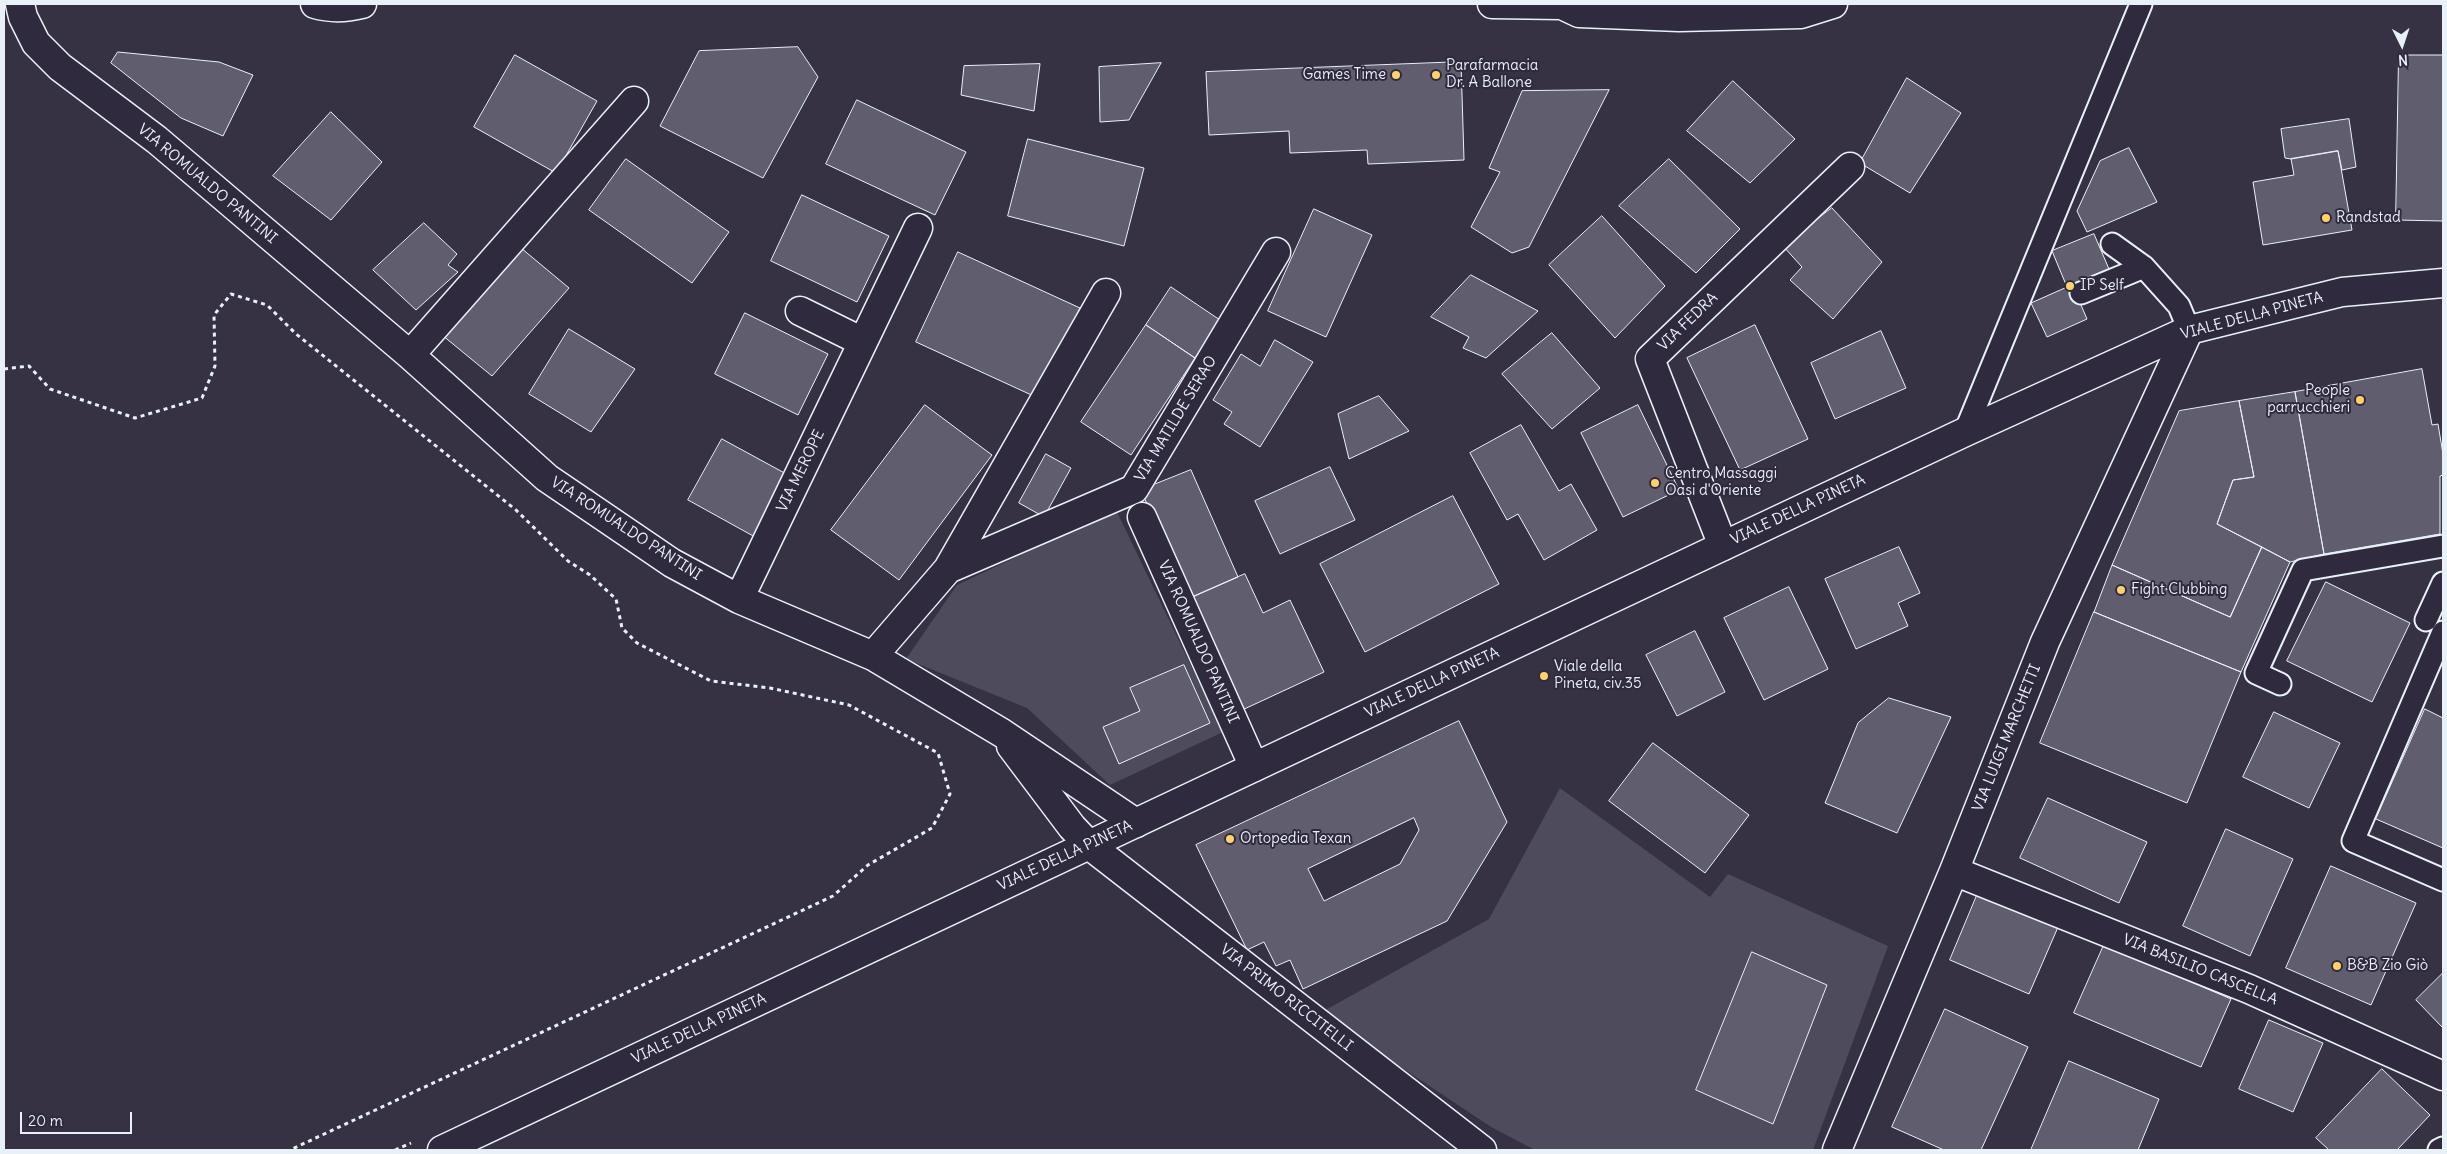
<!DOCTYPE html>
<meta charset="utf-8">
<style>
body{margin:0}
#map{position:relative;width:2447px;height:1154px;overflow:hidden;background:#363244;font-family:Delius,sans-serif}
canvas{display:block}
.frame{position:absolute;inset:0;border:5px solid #e8f1f8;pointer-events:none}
.north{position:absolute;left:2377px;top:20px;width:50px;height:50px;-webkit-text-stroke:4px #2f2a3d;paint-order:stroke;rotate:176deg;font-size:14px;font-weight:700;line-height:20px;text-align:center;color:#e8f1f8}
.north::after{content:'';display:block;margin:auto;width:18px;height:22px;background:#e8f1f8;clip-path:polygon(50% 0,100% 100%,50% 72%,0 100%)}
.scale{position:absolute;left:20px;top:1112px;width:112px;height:22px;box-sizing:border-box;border:2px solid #e8f1f8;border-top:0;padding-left:6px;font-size:15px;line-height:18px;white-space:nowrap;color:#e8f1f8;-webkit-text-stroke:4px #2f2a3d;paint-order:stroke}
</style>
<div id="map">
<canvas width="2447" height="1154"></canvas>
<div class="frame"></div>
<div class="north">N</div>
<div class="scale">20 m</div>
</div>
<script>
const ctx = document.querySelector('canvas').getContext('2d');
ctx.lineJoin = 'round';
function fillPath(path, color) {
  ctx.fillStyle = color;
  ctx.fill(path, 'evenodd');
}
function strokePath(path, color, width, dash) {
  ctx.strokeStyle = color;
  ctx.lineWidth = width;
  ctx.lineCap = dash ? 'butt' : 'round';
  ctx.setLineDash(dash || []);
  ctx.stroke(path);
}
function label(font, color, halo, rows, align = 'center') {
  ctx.font = font + ' Delius,sans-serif';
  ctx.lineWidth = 4;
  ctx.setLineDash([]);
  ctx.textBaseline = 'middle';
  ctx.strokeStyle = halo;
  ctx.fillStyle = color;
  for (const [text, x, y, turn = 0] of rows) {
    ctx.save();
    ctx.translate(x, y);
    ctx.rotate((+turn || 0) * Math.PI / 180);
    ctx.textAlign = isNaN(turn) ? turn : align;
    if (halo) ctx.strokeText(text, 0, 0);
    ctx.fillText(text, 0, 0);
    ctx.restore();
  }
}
fillPath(new Path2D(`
 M1116,510L1223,732L1110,785L1027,708L906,659L957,585Z
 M1560,788L1710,897L1728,874L1888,946L1813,1150H1535L1491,1127L1320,1013L1489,919Z`), '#4d4b5c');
const building = new Path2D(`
 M798,47L818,77L763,178L660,126L699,51Z
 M118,52L219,62L253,75L223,136L181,118L111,63Z
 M515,55L597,101L556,173L474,127Z
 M2399,55H2443V221L2396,220Z
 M1461,62L1464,160L1368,164L1367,150L1290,153L1289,131L1209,135L1206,72Z
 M1161,63L1129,120L1100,122L1099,67Z
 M1040,64L1034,111L961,95L964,66Z
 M1907,78L1961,113L1910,193L1860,163Z
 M1733,81L1795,139L1750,183L1687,131Z
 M1609,90L1529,247L1512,253L1471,227L1500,172L1489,168L1522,91Z
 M857,100L966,152L935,215L826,164Z
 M331,112L382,162L331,220L273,176Z
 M2349,119L2356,167L2342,170L2338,151L2291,159L2285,158L2281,129Z
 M1028,139L1144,168L1124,246L1008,216Z
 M2129,148L2157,202L2087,232L2077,211L2100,161Z
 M2338,151L2352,230L2263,245L2253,182L2294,175L2291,159Z
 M626,159L729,232L692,283L589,210Z
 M1669,159L1740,229L1696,273L1619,206Z
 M802,195L889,236L857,302L771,261Z
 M1832,208L1882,262L1833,319L1790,280L1802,267L1783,246Z
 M1314,209L1372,235L1326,337L1268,311Z
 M1602,216L1665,286L1615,338L1549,265Z
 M424,223L457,254L448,265L458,272L416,310L373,270Z
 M2094,234L2109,269L2072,284L2087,319L2047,337L2031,303L2067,287L2052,251Z
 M521,248L569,288L492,376L442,335Z
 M958,252L1080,308L1038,398L916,342Z
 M1471,275L1538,311L1486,358L1463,348L1469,337L1431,317Z
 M1171,287L1220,320L1195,358L1146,325Z
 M745,313L828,354L798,415L715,374Z
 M1146,325L1195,358L1131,455L1081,422Z
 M1755,325L1808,439L1740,470L1687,358Z
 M569,329L635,369L591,432L529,394Z
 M1881,331L1906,388L1835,419L1811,363Z
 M1552,333L1600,388L1552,429L1502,374Z
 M1275,340L1313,362L1260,447L1224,424L1232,412L1213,400L1241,354L1260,366Z
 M2422,369L2432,425L2438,424L2443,454V475L2440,476V534L2324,554L2295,392Z
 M2295,392L2324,554L2290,562L2217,524L2233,480L2254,477L2239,401Z
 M1379,396L1409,431L1349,459L1338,414Z
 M2239,401L2254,477L2233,480L2217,524L2262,547L2230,617L2112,565L2179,411Z
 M925,405L992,455L899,580L831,530Z
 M1638,405L1679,490L1623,517L1581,433Z
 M1521,425L1559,491L1571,484L1597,530L1544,560L1518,514L1507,520L1470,453Z
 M722,439L790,476L755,537L688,500Z
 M1046,454L1071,468L1044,517L1019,503Z
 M1330,467L1355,520L1280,554L1255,501Z
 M1191,470L1238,577L1188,599L1141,490Z
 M1453,496L1499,584L1365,652L1320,564Z
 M1899,547L1920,593L1898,603L1908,626L1856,649L1825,579Z
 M2262,547L2290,562L2241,672L2094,612L2112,565L2230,617Z
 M1245,574L1263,613L1290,600L1324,672L1240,711L1188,599Z
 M2326,582L2410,623L2372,702L2287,661Z
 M1789,587L1828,669L1764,700L1724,618Z
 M2094,612L2241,672L2187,803L2040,743Z
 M1695,631L1725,692L1677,716L1646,655Z
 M1184,665L1210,723L1119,764L1103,727L1140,711L1130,688Z
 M1889,698L1951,717L1897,833L1825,803L1858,723Z
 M2425,709L2443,718V848L2376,819Z
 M2274,712L2340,743L2309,808L2243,777Z
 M1459,721L1507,822L1447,921L1303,989L1290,960L1276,966L1264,942L1247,950L1196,845ZM1414,818L1419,830L1400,864L1324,901L1308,869Z
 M1653,743L1749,815L1705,873L1609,801Z
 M2048,798L2147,842L2119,903L2020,858Z
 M2226,829L2293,859L2250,956L2183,926Z
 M2331,866L2416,903L2371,1005L2286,968Z
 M1978,893L2058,927L2029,994L1950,960Z
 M2104,945L2231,999L2201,1067L2074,1013Z
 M1752,952L1827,985L1773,1124L1696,1090Z
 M2443,973V1028L2416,1000Z
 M1945,1009L2028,1047L1981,1150H1944L1892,1127Z
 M2269,1020L2323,1043L2293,1112L2239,1089Z
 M2069,1061L2159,1099L2138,1150H2031Z
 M2382,1069L2430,1115L2397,1150H2329L2316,1138Z`);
fillPath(building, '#605e6e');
strokePath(building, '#e8f1f8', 1);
const service = new Path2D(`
 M2112,244L2144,267
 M2081,293L2144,267L2179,306L2189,330
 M1965,432L2141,4
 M2426,620L2443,583
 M2443,632L2353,841L2443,880
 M2280,684L2256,673L2303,570L2443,546
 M2439,1150L2443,1148`);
const minor = new Path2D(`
 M20,4L23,17L36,43L60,67L157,140L410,355L547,478L672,563L739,599L873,656L1002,733L1136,823
 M800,311L863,342
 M410,355L634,101
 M1142,517L1254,767
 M1723,546L1650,359L1850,167
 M948,569L1106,293
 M739,599L918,228
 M873,656L948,569L1134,489L1276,252
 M1011,746L1072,827L1089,845L1482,1150
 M1954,871L2249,989L2443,1076
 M1837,1150L1954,871L2045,642L2189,330`);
const tertiary = new Path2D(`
 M442,1150L1965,432L2189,330L2342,292L2443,283`);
const secondary = new Path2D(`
 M315,4C332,9 346,8 362,4
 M1492,4L1562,5L1579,13L1679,17L1801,14L1833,4`);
strokePath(service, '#e8f1f8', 25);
strokePath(minor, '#e8f1f8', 31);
strokePath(tertiary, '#e8f1f8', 31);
strokePath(secondary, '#e8f1f8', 31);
strokePath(new Path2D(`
 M4,369L29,366L50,389L135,418L202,398L215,366L214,315L231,294L267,305L296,334L516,510L568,561L590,575L616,599L622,628L637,643L711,681L770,688L849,705L938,753L950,794L932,828L868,865L833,896L290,1150
 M395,1150L411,1143`), '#e8f1f8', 3, [4, 4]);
strokePath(service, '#2f2a3d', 21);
strokePath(minor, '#2f2a3d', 28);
strokePath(tertiary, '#2f2a3d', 28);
strokePath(secondary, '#2f2a3d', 28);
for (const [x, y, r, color] of [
 [1396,75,5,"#ffd166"],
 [1436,75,5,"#ffd166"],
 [2326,218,5,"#ffd166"],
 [2070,286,5,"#ffd166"],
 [2360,400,5,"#ffd166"],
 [1655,483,5,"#ffd166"],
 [2121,590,5,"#ffd166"],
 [1544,676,5,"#ffd166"],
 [1230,839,5,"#ffd166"],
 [2337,966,5,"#ffd166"]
]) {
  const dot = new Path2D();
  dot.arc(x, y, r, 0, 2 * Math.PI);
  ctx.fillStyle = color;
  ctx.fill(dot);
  strokePath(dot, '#2f2a3d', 2);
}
label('15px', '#e8f1f8', '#2f2a3d', [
 ["Parafarmacia",1446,66],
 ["Dr. A Ballone",1446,83],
 ["Games Time",1386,75,"right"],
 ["Randstad",2336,218],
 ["IP Self",2080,286],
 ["People",2350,391,"right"],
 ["parrucchieri",2350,408,"right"],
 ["Centro Massaggi",1665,474],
 ["Oasi d'Oriente",1665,491],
 ["Fight Clubbing",2131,590],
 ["Viale della",1554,667],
 ["Pineta, civ.35",1554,684],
 ["Ortopedia Texan",1240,839],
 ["B&B Zio Giò",2347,966]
], 'left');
label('15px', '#e8f1f8', '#2f2a3d', [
 ["VIA ROMUALDO PANTINI",207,184,40],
 ["VIALE DELLA PINETA",2252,316,-15],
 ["VIA FEDRA",1688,322,-44],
 ["VIA MATILDE SERAO",1176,419,-59],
 ["VIA MEROPE",801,471,-64],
 ["VIALE DELLA PINETA",1798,510,-25],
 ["VIA ROMUALDO PANTINI",626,529,33],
 ["VIA ROMUALDO PANTINI",1198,642,66],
 ["VIALE DELLA PINETA",1432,683,-25],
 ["VIA LUIGI MARCHETTI",2007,738,-68],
 ["VIALE DELLA PINETA",1065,856,-25],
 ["VIA BASILIO CASCELLA",2200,970,22],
 ["VIA PRIMO RICCITELLI",1286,998,38],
 ["VIALE DELLA PINETA",699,1029,-25]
]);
</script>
